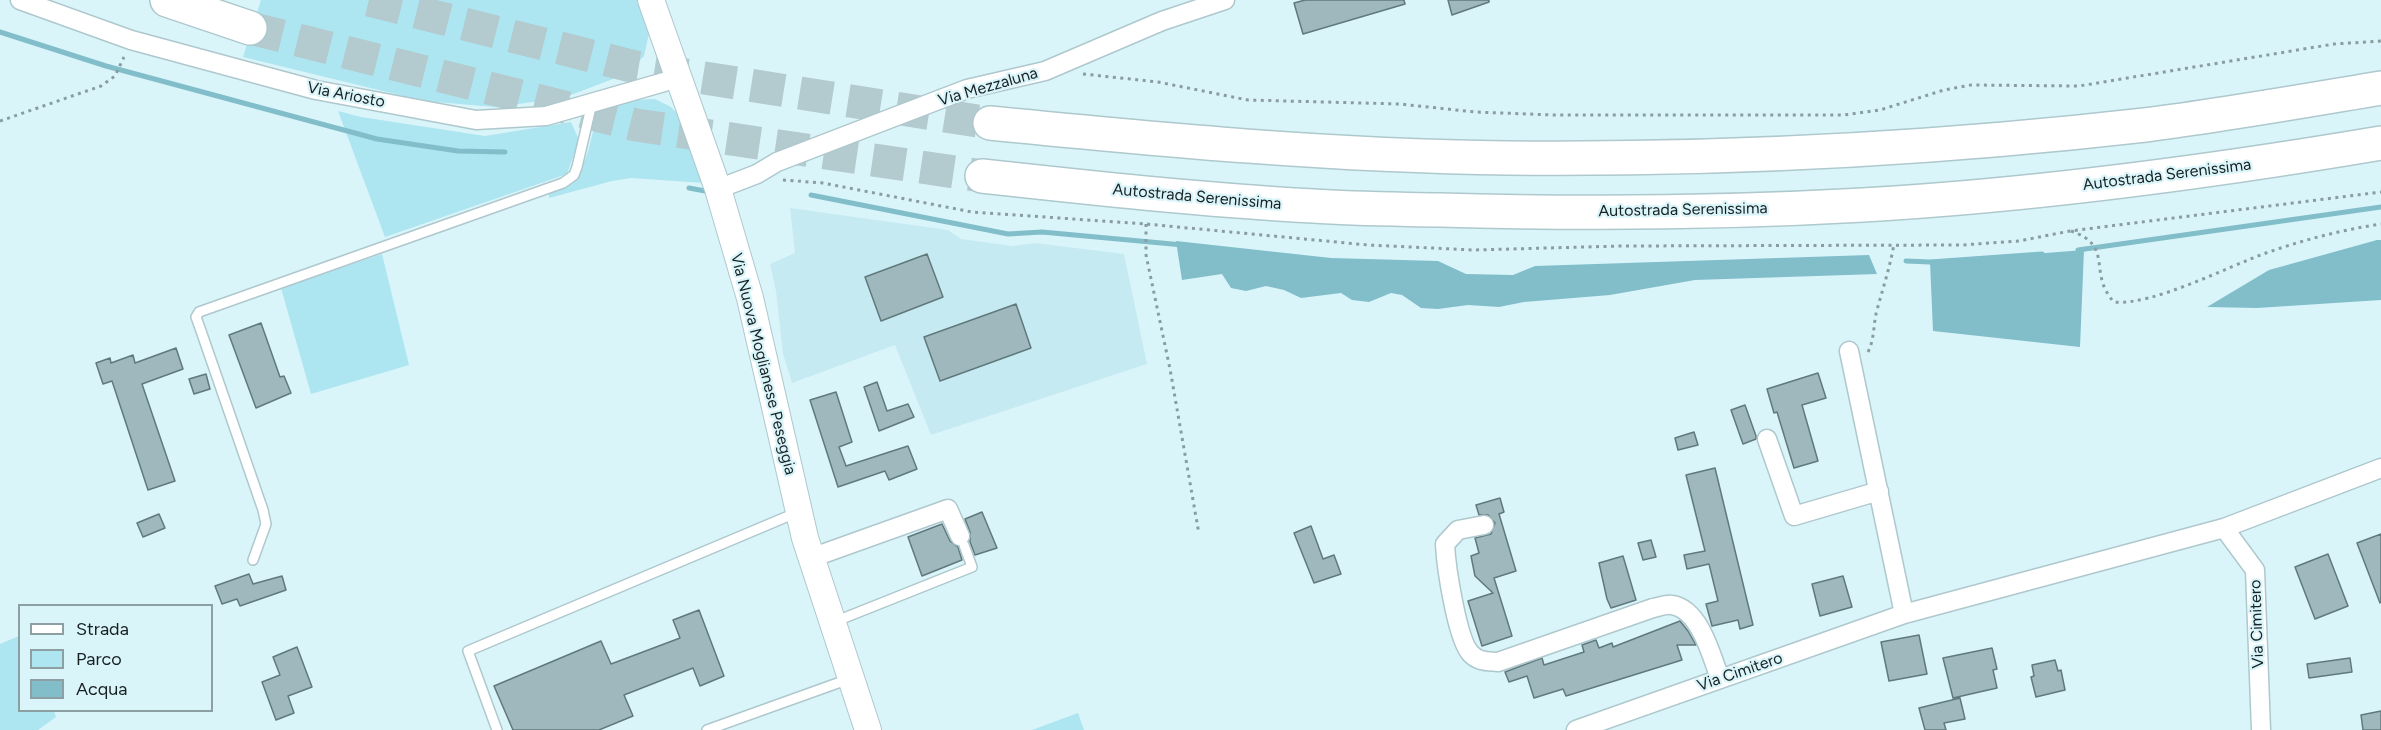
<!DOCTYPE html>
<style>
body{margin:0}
#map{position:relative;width:2381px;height:730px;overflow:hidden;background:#daf5fa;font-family:Figtree,sans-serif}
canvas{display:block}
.legend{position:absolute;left:18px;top:604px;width:195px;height:108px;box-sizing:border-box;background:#daf5fa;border:2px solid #8ca0a4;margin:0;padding:8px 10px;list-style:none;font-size:18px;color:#172022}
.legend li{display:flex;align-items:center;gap:12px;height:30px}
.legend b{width:30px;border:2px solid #8ca0a4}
</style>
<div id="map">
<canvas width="2381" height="730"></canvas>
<ul class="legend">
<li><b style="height:8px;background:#fff"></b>Strada</li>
<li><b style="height:16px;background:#ade5f0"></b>Parco</li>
<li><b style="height:16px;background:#81beca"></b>Acqua</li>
</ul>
</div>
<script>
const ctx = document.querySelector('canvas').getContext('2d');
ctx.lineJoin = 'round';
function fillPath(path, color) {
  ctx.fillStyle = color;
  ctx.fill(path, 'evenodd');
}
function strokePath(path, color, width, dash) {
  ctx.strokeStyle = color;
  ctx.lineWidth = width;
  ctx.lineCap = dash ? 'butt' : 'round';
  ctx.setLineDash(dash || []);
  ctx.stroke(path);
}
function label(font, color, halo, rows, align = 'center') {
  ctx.font = font + ' Figtree,sans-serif';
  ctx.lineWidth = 4.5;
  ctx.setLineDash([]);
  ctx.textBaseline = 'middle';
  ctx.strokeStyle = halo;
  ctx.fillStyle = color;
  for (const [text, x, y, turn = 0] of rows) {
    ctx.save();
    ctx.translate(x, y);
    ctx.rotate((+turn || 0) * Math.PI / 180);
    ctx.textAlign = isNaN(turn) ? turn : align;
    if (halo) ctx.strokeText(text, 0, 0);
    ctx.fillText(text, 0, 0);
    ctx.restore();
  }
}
fillPath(new Path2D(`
 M790,208L948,230L961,239L1012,246L1035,243L1124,254L1147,364L931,435L895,345L792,383L783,354L776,291L770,264L795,253Z`), '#c5eaf1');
fillPath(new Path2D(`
 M261,0H637L649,34L644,56L626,74L563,98L495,107L424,101L243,57Z
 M655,99L671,107L682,119L704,183L631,178L612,181L549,198V194C594,168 584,156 599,111L631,100Z
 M338,111L361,117L485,136L571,122L579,140L567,174L385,237Z
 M382,254L409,365L311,394L281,288Z
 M19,636L20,710L54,711L56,717L38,730H0V644Z
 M1078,713L1084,730H1032Z`), '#ade5f0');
fillPath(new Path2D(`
 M2377,240H2381V300L2257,308L2207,307L2269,270Z
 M1176,241L1331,258L1438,261L1466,274L1513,275L1535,266L1869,255L1877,274L1695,280L1610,295L1524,302L1499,307L1468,305L1438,309L1421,308L1402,295L1391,293L1369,302L1352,300L1341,293L1301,298L1284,290L1266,286L1246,291L1231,288L1222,274L1182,280Z
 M2084,250L2080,347L1933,331L1930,262Z`), '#81beca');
strokePath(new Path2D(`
 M0,32L106,66L377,139L458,151L505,152
 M689,188L705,191
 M811,195L1008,234L1042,232L1183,245
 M2078,250L2381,207
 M1906,261L1930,262L2042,254`), '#81beca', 5);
const building = new Path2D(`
 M1305,0H1404L1405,4L1303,34L1294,3Z
 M1448,0H1489V2L1452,15Z
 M927,254L943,297L881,321L865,277Z
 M1016,304L1031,348L940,381L924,337Z
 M261,323L280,377L284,376L291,393L256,408L229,335Z
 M176,348L183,369L142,384L175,481L148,490L112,381L103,384L96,363L110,358L111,363L133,355L135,363Z
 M1818,373L1826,398L1802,405L1818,461L1794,468L1777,412L1774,413L1767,389Z
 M206,374L210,389L194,394L189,379Z
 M877,382L887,411L908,404L914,417L879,431L864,387Z
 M836,392L852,442L839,447L846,466L908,446L917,469L889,480L885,471L838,487L810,400Z
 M1745,405L1756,436V439L1743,444L1731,410Z
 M1694,432L1698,445L1678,450L1675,438Z
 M1715,468L1753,625L1740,629L1738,620L1712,626L1706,604L1718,601L1709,564L1687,569L1684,555L1705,551L1686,475Z
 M1500,498L1504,512L1499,514L1516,571L1494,578L1512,636L1482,646L1468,601L1493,593L1475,576L1471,556L1479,553L1475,538L1491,534L1495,523L1488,515H1479L1476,505Z
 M982,512L997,548L975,555L970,542V532L965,519Z
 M159,514L165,528L143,537L137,523Z
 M942,524L950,541L958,547L962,560L922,576L908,537Z
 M1311,526L1323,559L1334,555L1341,574L1314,583L1294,533Z
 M2381,534V602L2380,603L2357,543Z
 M1651,540L1656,557L1643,560L1638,543Z
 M2328,554L2348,606L2315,619L2295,567Z
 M1623,556L1636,600L1611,608L1607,599L1599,563Z
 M249,574L253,584L282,576L286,590L240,606L237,599L222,604L215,586Z
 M1843,576L1852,607L1820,616L1812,584Z
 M699,610L724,676L700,686L693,668L624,695L633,716L599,730H513L494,686L601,641L611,664L680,638L673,620Z
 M1680,621L1688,631L1696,645H1677L1682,660L1566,696L1563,689L1534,698L1527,676L1509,682L1505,672L1542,658L1544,665L1584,652L1582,645L1596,640L1599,648L1612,643L1613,647Z
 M1919,635L1927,674L1889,681L1881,642Z
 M297,647L312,687L288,696L294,713L276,720L262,682L280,675L273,657Z
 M1992,648L1997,669L1993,670L1997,688L1953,698L1943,658Z
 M2350,658L2352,672L2309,678L2307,664Z
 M2055,660L2058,671L2061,670L2065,690L2036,697L2031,677L2034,676L2032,665Z
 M1960,698L1965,719L1944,723L1946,730H1925L1919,708Z
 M2381,711V730H2363L2361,715Z`);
fillPath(building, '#9eb8bd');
strokePath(building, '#60797d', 1.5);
strokePath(new Path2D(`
 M369,0L635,67L990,123
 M250,28L636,125L982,176`), '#b3cacf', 33, [33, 16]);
const lane = new Path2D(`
 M253,560L266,524L263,510L200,328L196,317L199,312L563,183L574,175L577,167L592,103
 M834,622L972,567L964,545
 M497,730L468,651L798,512
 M707,730L849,679`);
const street = new Path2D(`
 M20,0L131,40L316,90L476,120L546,116L678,78
 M718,189L757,174L777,162L967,89L1045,71L1162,21L1225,0
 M1849,351L1904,614
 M1767,439L1794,516L1879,491
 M1484,525L1458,530L1445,544C1446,566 1457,640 1471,654C1479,662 1487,661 1498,662L1653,608C1659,607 1666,604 1672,605C1700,609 1712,657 1720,679
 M2224,528L2255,570L2261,730
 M811,556L825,553L948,509L960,536
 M1576,730L1904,614L2224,528L2381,468`);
const secondary = new Path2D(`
 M651,0L718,189L750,298L805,538L868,730`);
const highway = new Path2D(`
 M167,0L250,28
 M990,123C1162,140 1335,156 1508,158C1720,160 1934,149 2145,125C2224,115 2303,101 2381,88
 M982,176C1092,188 1202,200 1313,206C1355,209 1397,209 1440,210C1580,214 1722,213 1863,205C2037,195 2209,172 2381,143`);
strokePath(lane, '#aec8cd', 12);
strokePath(street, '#aec8cd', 21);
strokePath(secondary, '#aec8cd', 28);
strokePath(highway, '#aec8cd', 36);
strokePath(new Path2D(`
 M1083,74L1158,82L1248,100L1400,104L1475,112L1554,115H1844L1880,110L1944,90L1971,85L2079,86L2334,44L2381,41
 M0,121L101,86L115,76L124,57
 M783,180L823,183L972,212L1146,224L1368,245L1474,250L1621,246L1962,245L2019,241L2070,231L2381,192
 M1146,224V255L1170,369L1199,534
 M2071,231C2115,246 2087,273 2114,302C2152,306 2227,267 2266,253C2303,240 2341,230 2381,224
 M1868,352C1875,338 1873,324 1877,310C1883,288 1890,267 1894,244`), '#899da0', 3, [3, 4.5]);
strokePath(lane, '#fff', 9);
strokePath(street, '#fff', 18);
strokePath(secondary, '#fff', 26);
strokePath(highway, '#fff', 33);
label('16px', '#172022', '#daf5fa', [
 ["Via Mezzaluna",988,87,-16],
 ["Via Ariosto",346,95,11],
 ["Autostrada Serenissima",2167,175,-7],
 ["Autostrada Serenissima",1197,197,5],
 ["Autostrada Serenissima",1683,210,-1],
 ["Via Nuova Moglianese Peseggia",763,364,76],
 ["Via Cimitero",2257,624,-92],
 ["Via Cimitero",1740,672,-19]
]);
</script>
